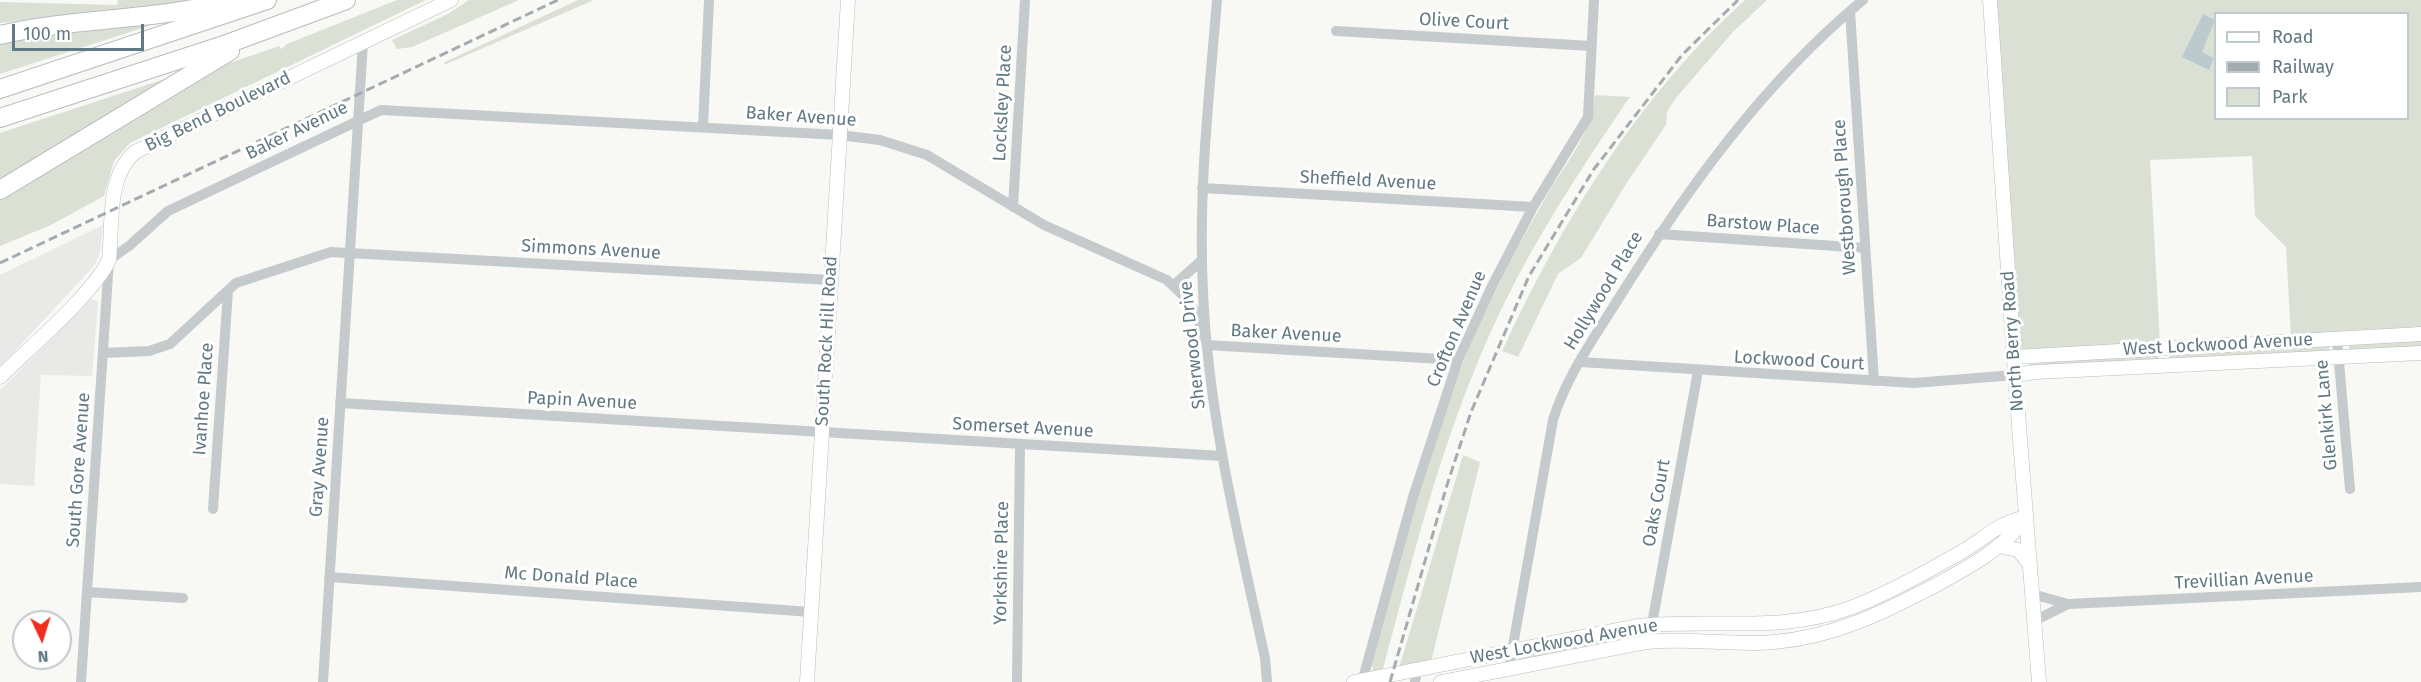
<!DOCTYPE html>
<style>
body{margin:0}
#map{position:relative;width:2421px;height:682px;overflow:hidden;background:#f8f8f5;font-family:"Fira Sans",sans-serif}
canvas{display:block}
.legend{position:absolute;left:2214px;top:12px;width:195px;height:108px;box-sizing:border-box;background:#fff;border:2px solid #c0c9cd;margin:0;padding:8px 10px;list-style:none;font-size:18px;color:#617982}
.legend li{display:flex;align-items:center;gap:12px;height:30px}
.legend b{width:30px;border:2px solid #c0c9cd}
.north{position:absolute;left:12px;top:610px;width:60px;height:60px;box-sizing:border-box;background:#fff;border:2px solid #c0c9cd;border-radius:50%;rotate:176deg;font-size:16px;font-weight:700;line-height:24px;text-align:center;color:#617982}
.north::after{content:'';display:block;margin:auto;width:21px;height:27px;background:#f02d1d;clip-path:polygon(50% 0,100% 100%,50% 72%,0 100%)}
.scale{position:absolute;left:12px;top:24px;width:132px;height:27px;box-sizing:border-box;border:3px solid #617982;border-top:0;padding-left:8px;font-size:18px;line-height:21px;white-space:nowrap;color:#617982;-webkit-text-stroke:4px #fff;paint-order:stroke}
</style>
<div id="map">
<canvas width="2421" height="682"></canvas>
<ul class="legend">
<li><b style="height:8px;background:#fff"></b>Road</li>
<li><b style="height:8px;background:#a3acb0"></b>Railway</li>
<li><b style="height:16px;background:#dbe0d5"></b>Park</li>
</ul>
<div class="north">N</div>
<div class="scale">100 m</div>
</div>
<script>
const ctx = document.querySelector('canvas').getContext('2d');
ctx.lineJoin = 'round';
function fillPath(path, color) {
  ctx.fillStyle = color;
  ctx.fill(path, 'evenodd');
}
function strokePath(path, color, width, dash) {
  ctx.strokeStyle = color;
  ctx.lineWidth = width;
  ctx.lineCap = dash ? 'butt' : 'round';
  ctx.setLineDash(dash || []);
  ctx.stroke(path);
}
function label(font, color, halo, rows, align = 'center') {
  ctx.font = font + ' "Fira Sans",sans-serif';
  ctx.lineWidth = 6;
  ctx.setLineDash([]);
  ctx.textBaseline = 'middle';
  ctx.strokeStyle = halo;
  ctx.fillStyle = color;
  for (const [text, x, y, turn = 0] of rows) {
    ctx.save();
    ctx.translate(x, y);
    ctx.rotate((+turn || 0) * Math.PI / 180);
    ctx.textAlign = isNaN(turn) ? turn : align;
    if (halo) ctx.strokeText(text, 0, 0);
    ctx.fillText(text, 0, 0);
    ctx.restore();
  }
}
fillPath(new Path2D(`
 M103,225L100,252L94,266L0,367V275Z
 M91,299L98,302L92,376L41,375L34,486L0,484V390Z`), '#e9e9e8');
fillPath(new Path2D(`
 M118,0H211L0,23V2L117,5Z
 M397,0H426L130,143L114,161L104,196L51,225L0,246V195L204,72L279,46L281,49L287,44Z
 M469,0H519L412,47L397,49L392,40L448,14Z
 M578,0H594L444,65L445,62Z
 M1745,0H1767L1733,32L1675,99L1667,112L1666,125L1626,184L1581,258L1558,274L1518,357L1502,351C1562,221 1638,97 1745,0Z
 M1997,0H2421V330L2291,337L2286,247L2255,216L2252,156L2150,160L2160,344L2023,350L2020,346ZM2216,14H2408V118H2216Z
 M164,21L0,74V39Z
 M177,75L0,185V133Z
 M1595,95L1630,97C1570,184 1514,271 1475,369C1435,466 1410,569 1383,669L1373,671L1372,662C1402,558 1426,449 1468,350C1490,300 1515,251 1542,204C1562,166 1591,139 1595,95Z
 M2421,340V349L2349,352V343Z
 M2329,344L2330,352L2169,361V352Z
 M2158,353L2159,362L2030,367V364Z
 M1463,455L1480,462L1431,662L1399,668Z
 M1645,630L1646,636L1520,661L1518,658L1519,655Z`), '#dbe0d5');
fillPath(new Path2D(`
 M2203,14L2215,20L2202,52L2214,58L2209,70L2182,57Z`), '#bbcacc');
const secondary = new Path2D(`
 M1990,0L2015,375L2039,682
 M2014,357L2421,334
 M2015,375L2036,372L2421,353
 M0,377C29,348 93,294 109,260C113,225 106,177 135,152L451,0
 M1999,546L2018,550L2030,564
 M807,682L848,0
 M1354,682L1637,626C1712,618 1780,634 1853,607C1891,592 1928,571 1963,551C1989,536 1994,525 2026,517
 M1441,682L1647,642C1690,637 1732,646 1774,642C1835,637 1884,612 1936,585C1969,567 2004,549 2026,517`);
const highway = new Path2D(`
 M0,35C77,17 157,21 234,0
 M0,89L267,0
 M0,118L227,44L346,0
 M0,190L230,51`);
strokePath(secondary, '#b7bec1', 15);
strokePath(highway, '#b7bcbe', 20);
strokePath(new Path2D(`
 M1217,0C1209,97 1198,193 1203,291C1208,415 1239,538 1265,658L1267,682
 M1850,11L1874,381
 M1336,31L1591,46
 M703,126L709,0
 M1202,188L1533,207
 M1013,207L1025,0
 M1659,234L1865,248
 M1174,285L1202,260
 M2337,339L2350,489
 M103,353L149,351L170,344L236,283L331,252L831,280
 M1581,362L1914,383L2015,375
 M340,403L1222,456
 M213,509L228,291
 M329,577L811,612
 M87,592L183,598
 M2032,594L2068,604L2034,621
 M2068,604L2421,587
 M1653,641L1652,624L1698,371
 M1509,668L1553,420C1566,377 1594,338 1617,301C1687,189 1762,84 1863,0
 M81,682L109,260L129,246L168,211L381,110L839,135L880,140L927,155L1044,225L1167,280L1187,299L1196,313L1207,345L1458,360
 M323,682L363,43
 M1017,682L1020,444
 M1362,682L1413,497L1458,360L1492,286L1533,207L1588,117L1594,0
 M1415,682L1417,669`), '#c5cacd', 10);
strokePath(secondary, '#fff', 14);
strokePath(highway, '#fff', 18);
strokePath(new Path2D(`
 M0,263L558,0
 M1390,682L1447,485L1471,412L1529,276L1594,169L1682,55L1738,0`), '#a3acb0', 3, [9, 4.5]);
label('18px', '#617982', '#fff', [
 ["Olive Court",1464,22,3],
 ["Locksley Place",1003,103,-87],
 ["Big Bend Boulevard",218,112,-26],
 ["Baker Avenue",801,117,4],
 ["Baker Avenue",297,131,-26],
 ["Sheffield Avenue",1368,181,3],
 ["Westborough Place",1845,197,-94],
 ["Barstow Place",1763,225,4],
 ["Simmons Avenue",591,250,3],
 ["Hollywood Place",1604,291,-59],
 ["Crofton Avenue",1457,329,-67],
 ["Baker Avenue",1286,334,3],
 ["South Rock Hill Road",827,341,-87],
 ["North Berry Road",2013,341,-94],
 ["Sherwood Drive",1193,345,-96],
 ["West Lockwood Avenue",2218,345,-3],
 ["Lockwood Court",1799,361,3],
 ["Ivanhoe Place",204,399,-86],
 ["Papin Avenue",582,401,3],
 ["Glenkirk Lane",2327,415,-95],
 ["Somerset Avenue",1023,428,3],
 ["Gray Avenue",320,467,-86],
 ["South Gore Avenue",79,470,-86],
 ["Oaks Court",1657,503,-80],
 ["Yorkshire Place",1002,563,-89],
 ["Mc Donald Place",571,578,4],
 ["Trevillian Avenue",2244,580,-3],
 ["West Lockwood Avenue",1564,642,-10]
]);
</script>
